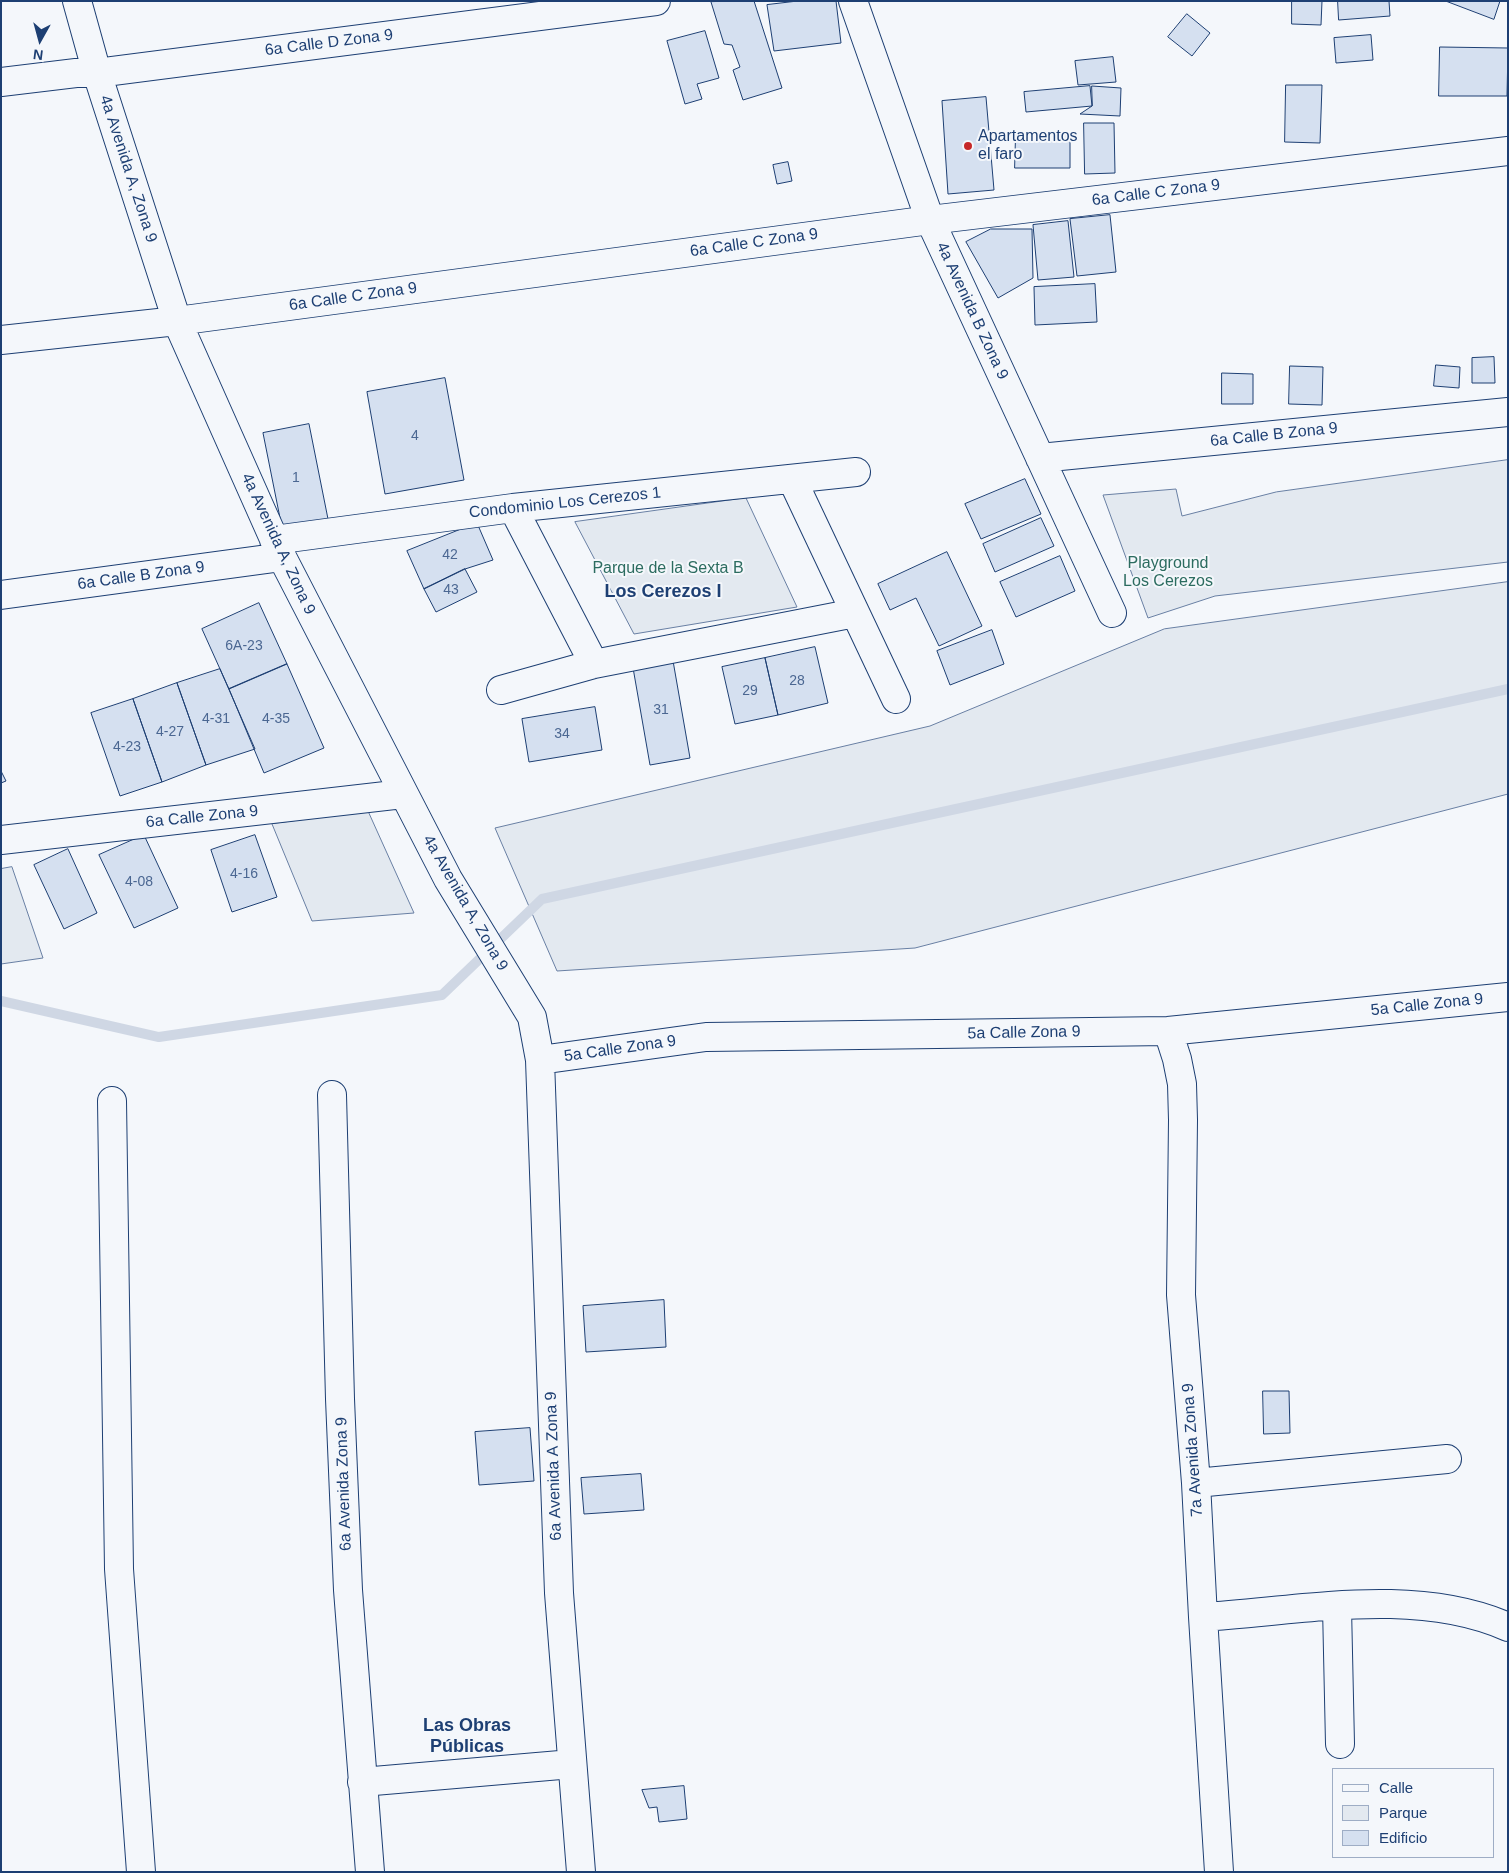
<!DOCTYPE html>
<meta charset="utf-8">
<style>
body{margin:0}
#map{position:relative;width:1509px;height:1873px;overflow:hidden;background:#f4f7fb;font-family:Helvetica,sans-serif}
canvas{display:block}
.frame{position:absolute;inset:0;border:2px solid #1d3f73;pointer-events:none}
.legend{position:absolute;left:1332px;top:1768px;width:162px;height:90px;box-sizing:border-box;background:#f4f7fb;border:1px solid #9eadc5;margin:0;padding:6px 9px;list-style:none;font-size:15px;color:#1d3f73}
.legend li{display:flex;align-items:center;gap:10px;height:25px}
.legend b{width:25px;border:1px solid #9eadc5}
.north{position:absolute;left:15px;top:15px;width:50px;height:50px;-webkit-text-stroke:4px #f4f7fb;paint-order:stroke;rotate:187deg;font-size:14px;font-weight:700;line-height:20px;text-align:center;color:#1d3f73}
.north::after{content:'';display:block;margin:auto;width:18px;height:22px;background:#1d3f73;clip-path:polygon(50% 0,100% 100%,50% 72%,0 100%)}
</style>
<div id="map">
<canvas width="1509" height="1873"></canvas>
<div class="frame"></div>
<ul class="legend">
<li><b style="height:6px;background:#f4f7fb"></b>Calle</li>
<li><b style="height:14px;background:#e3e9f0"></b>Parque</li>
<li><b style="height:14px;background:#d5e0f0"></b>Edificio</li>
</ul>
<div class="north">N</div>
</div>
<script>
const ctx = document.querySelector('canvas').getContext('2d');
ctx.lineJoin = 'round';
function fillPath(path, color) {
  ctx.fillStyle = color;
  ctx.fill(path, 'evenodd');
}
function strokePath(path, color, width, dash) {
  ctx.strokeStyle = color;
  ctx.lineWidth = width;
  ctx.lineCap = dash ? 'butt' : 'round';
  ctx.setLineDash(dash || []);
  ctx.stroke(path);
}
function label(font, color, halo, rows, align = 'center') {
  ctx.font = font + ' Helvetica,sans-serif';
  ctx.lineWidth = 4;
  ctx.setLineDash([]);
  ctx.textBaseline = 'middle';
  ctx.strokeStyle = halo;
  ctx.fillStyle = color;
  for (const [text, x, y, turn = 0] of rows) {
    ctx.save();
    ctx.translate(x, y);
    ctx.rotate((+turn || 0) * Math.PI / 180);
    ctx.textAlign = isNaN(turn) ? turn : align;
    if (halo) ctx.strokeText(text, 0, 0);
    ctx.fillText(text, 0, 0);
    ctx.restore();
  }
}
const green = new Path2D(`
 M1508,460V562L1215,596L1148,618L1103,495L1176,489L1182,516L1276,492Z
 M746,498L797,607L634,634L575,522Z
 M1508,582V794L915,948L557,971L495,828L930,726L1164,629Z
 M368,811L414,913L312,921L272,824Z
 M12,867L43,958L1,964V869Z`);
fillPath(green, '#e3e9f0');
strokePath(green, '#687fa3', 1);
strokePath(new Path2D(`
 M1,1001L159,1037L442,995L542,899L1508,689`), '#cfd7e4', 10);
const building = new Path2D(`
 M754,1L782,88L743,100L733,70L740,67L732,45L724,44L711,2Z
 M798,1H836L841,43L774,51L767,5Z
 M1292,1H1322L1321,25L1292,24Z
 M1338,1H1389L1390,16L1339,20Z
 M1446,1H1500L1494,19Z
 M1187,14L1210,33L1192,56L1168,37Z
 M705,31L719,78L697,84L702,99L685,104L667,41Z
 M1371,35L1373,60L1336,63L1334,38Z
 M1440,47L1508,48L1507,96H1439Z
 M1113,57L1116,82L1078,85L1075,61Z
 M1286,85H1322L1320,143L1285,142Z
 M1090,86L1092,106L1026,112L1024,92Z
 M1092,86L1121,88L1120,116L1080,114L1092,106Z
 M986,97L994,190L948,194L942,101Z
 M1084,123H1114L1115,173L1085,174Z
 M1016,134H1070V168H1015Z
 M788,162L792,181L777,184L773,165Z
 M1110,215L1116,272L1077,276L1070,219Z
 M1068,221L1074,277L1038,280L1033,225Z
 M991,229H1032L1033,278L998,298L966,242Z
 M1095,284L1097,322L1035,325L1034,287Z
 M1494,357L1495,383H1472V358Z
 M1436,365L1460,367L1459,388L1434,386Z
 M1290,366L1323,367L1322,405L1289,404Z
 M1222,373L1253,374V404H1222Z
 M445,378L464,480L385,494L367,392Z
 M309,424L329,524L283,533L263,433Z
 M1025,479L1041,514L981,539L965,504Z
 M1041,518L1054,546L995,572L983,544Z
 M477,523L493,560L465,569L424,589L407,551Z
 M947,552L982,626L939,646L916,598L890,610L878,584Z
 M1060,556L1075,591L1016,617L1000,582Z
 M465,569L477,592L436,612L424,589Z
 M259,603L287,664L229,689L202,629Z
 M992,630L1004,664L950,685L937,651Z
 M815,647L828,703L778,715L765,658Z
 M672,655L690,758L650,765L632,662Z
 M765,658L778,715L735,724L722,667Z
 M287,664L324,748L264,773L229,689Z
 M220,669L255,749L206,765L177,683Z
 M177,683L206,765L162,782L133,699Z
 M133,699L162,782L120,796L91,713Z
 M595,707L602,750L529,762L522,719Z
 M1,771L6,781L1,783Z
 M144,835L178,908L134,928L99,855Z
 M255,835L277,897L232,912L211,850Z
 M68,849L97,913L64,929L34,865Z
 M664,1300L666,1347L586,1352L583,1306Z
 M1263,1391H1289L1290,1433L1264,1434Z
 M530,1428L534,1481L479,1485L475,1432Z
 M641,1474L644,1510L584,1514L581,1478Z
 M684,1786L687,1819L659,1822L657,1807L649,1808L642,1790Z`);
fillPath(building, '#d5e0f0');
strokePath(building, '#1d3f73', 1);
const minor = new Path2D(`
 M77,1L97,73L177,321L282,557L448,879L532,1017L540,1060L559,1593L581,1872
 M853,1L930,220L1112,613
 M1,82L76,73H97L656,1
 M1,340L177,321L930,220L1508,151
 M1040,458L1508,412
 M792,479L896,699
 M513,508L594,664
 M274,540L513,508L856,472
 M1,595L282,557
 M501,690L594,664L855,613
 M1,840L403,794
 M1168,1031L1177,1059L1182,1084L1183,1120L1181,1295L1196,1483L1203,1617L1219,1872
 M540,1060L706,1037L1168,1031L1508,997
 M332,1095L340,1399L348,1590L370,1872
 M112,1101L119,1569L141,1872
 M1196,1483L1447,1459
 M1337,1607L1340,1744
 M1203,1617C1301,1611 1415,1586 1508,1627
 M362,1782L572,1764`);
strokePath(minor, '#1d3f73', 30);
strokePath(minor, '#f4f7fb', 28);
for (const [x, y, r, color] of [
 [968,146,5,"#c62828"]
]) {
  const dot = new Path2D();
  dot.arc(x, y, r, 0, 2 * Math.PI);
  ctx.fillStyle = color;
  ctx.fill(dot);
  strokePath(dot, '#f4f7fb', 2);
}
label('14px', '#4b6792', null, [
 ["4",415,436],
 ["1",296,478],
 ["42",450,555],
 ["43",451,590],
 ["6A-23",244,646],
 ["28",797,681],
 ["29",750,691],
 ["31",661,710],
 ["4-31",216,719],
 ["4-35",276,719],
 ["4-27",170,732],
 ["34",562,734],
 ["4-23",127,747],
 ["4-16",244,874],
 ["4-08",139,882]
]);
label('16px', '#1d3f73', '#f4f7fb', [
 ["6a Calle D Zona 9",329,43,-7],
 ["4a Avenida A, Zona 9",128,169,72],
 ["6a Calle C Zona 9",1156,193,-7],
 ["6a Calle C Zona 9",754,243,-8],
 ["6a Calle C Zona 9",353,297,-8],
 ["4a Avenida B Zona 9",972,311,65],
 ["6a Calle B Zona 9",1274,435,-6],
 ["Condominio Los Cerezos 1",565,503,-6],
 ["4a Avenida A, Zona 9",278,544,65],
 ["6a Calle B Zona 9",141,576,-8],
 ["6a Calle Zona 9",202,817,-6],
 ["4a Avenida A, Zona 9",465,903,60],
 ["5a Calle Zona 9",1427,1005,-6],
 ["5a Calle Zona 9",1024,1033,-1],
 ["5a Calle Zona 9",620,1049,-8],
 ["7a Avenida Zona 9",1193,1450,-94],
 ["6a Avenida A Zona 9",554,1466,-92],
 ["6a Avenida Zona 9",344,1484,-92]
]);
label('16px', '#1d3f73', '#f4f7fb', [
 ["Apartamentos",978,137],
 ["el faro",978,155]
], 'left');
label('16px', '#2c6c60', '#f4f7fb', [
 ["Playground",1168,564],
 ["Los Cerezos",1168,582],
 ["Parque de la Sexta B",668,569]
]);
label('bold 18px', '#1d3f73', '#f4f7fb', [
 ["Los Cerezos I",663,592],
 ["Las Obras",467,1726],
 ["Públicas",467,1747]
]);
</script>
